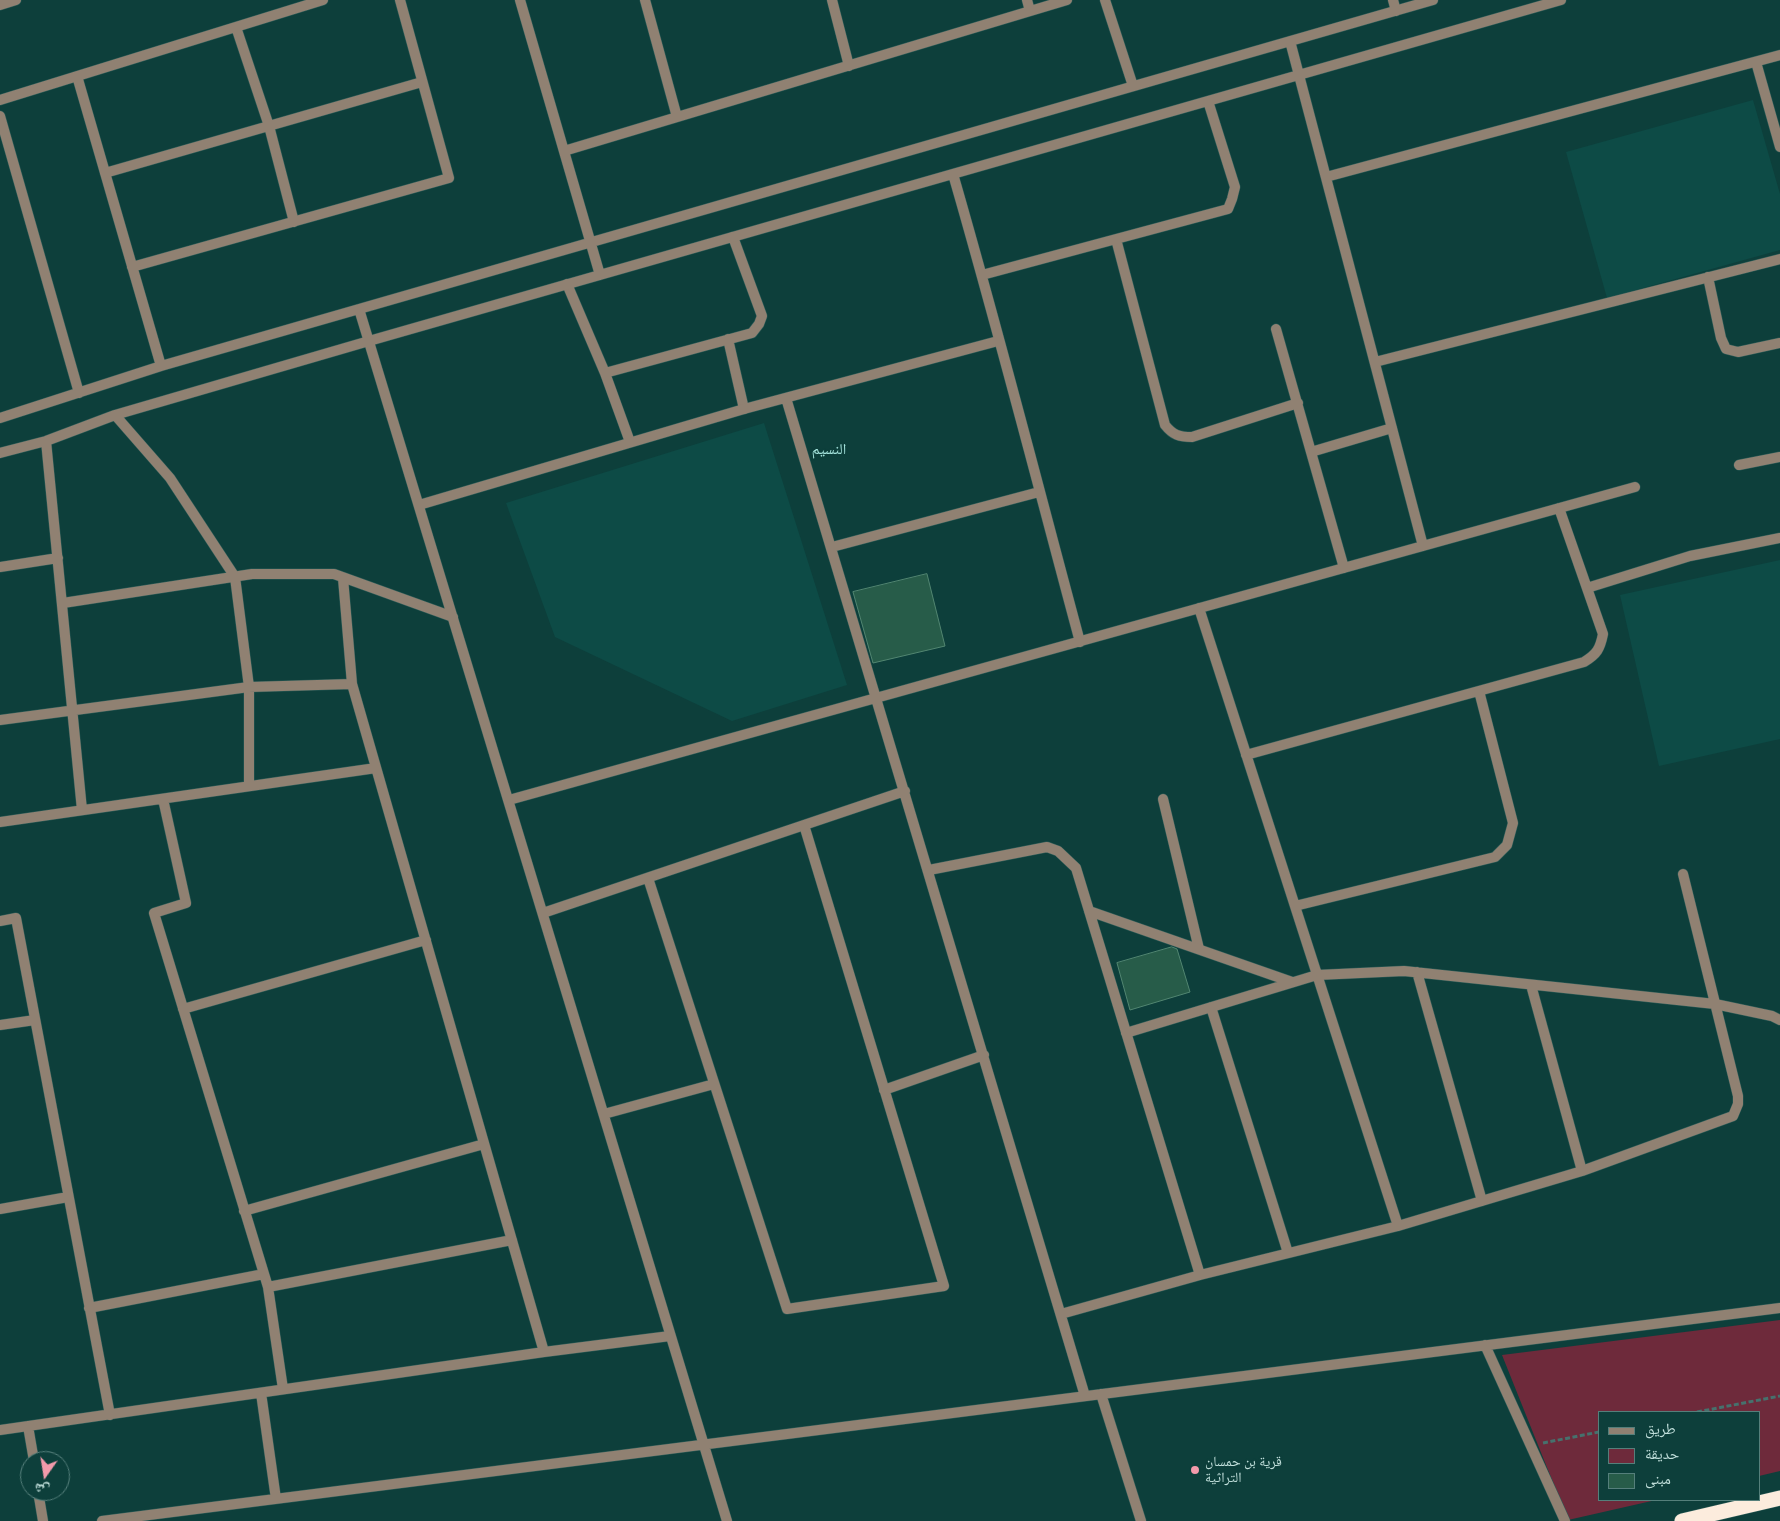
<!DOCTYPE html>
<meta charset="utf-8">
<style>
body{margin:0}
#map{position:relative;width:1780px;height:1521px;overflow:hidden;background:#0d3f3b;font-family:"Archivo Narrow","Noto Naskh Arabic",sans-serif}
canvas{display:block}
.legend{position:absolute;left:1598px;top:1411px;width:162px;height:90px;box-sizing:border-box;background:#0d3f3b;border:1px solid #557f7b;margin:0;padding:6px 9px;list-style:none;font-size:15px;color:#c1dfdb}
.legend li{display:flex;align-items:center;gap:10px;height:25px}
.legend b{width:25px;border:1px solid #557f7b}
.north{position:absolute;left:20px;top:1451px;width:50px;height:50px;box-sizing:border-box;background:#0d3f3b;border:1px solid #557f7b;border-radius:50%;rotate:193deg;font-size:14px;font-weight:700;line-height:20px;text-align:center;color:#c1dfdb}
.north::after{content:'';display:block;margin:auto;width:18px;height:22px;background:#f39aab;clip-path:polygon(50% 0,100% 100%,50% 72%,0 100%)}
</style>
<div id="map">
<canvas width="1780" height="1521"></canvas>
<ul class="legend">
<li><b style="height:6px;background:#908172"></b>طريق</li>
<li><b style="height:14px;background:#6e2a3b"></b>حديقة</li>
<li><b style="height:14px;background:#275c49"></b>مبنى</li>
</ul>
<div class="north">ش</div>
</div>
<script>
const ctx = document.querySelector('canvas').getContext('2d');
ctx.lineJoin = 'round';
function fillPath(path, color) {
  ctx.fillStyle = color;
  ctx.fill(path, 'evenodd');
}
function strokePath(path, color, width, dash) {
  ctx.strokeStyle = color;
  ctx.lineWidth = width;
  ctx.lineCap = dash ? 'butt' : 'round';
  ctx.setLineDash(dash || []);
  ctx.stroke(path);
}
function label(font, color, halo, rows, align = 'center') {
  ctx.font = font + ' "Archivo Narrow","Noto Naskh Arabic",sans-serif';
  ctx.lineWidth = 4;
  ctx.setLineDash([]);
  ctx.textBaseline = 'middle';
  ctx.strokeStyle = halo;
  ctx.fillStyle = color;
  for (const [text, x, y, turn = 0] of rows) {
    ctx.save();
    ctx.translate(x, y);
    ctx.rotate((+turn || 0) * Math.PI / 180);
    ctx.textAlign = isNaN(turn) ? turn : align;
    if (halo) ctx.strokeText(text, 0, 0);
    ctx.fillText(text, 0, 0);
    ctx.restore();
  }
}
fillPath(new Path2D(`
 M1753,100L1780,194V250L1607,298L1566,152Z
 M764,423L847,685L732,721L555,637L506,503Z
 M1780,560V739L1659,766L1620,595Z`), '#0d4b46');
fillPath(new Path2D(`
 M1780,1320V1471L1759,1476V1412H1599V1500H1656L1568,1520L1502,1355Z`), '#6e2a3b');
const building = new Path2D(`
 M927,574L945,646L873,663L853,592Z
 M1172,947L1177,949L1190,992L1130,1010L1117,963Z`);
fillPath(building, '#275c49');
strokePath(building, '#528671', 1);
const lane = new Path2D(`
 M567,284L605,373L630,442
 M728,339L744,409
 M605,373L752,333L759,324L762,316L733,237
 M1163,799L1199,949`);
const street = new Path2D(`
 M520,0L600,275
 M645,0L677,117
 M832,0L849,66
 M1027,0L1030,11
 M1105,0L1133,86
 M1393,0L1396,11
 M0,5L16,0
 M236,27L269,126L294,222
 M1290,41L1423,546
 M1756,62L1780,147
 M77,76L161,366
 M0,100L323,0
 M0,116L79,393
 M564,151L1067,0
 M105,173L422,82
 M953,174C998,329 1038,486 1080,642
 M1326,177L1780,55
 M1116,239L1165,425C1173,435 1179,437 1192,437L1298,403
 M132,267L449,178L400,0
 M982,275L1228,209L1232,199L1235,187L1208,101
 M1708,277L1721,338L1726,349L1738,352L1780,343
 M359,309L727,1521
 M1276,329L1344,568
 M1375,362L1780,259
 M786,398L1085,1396
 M115,415L170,478L235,577L249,687V786
 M0,418L161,366L1433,0
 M46,441L82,810
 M1311,452L1392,428
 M0,453L46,441L115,415L369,341L1561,0
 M1739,465L1780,457
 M419,505L744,409L998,341
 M832,547L1039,492
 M0,567L58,558
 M343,578L352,684L544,1352
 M1587,588L1690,556L1780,538
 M63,603L252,574H334L453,617
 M1199,608L1398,1226
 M0,720L249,687L352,684
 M1246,755L1584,662C1597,654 1600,649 1603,634L1559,508
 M163,799L186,903L154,913L268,1287L283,1389
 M509,800L1635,487
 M0,822L376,768
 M929,870L1047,847L1058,851L1076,868L1200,1275
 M648,878L787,1309L944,1286L804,825
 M1295,906L1495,857L1507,845L1513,823L1479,691
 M1089,911L1292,982
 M543,913L905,791
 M0,921L16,918L110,1415
 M1417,972L1482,1201
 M1531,985L1582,1171
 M1211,1007L1288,1253
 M183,1009L426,940
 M0,1025L35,1020
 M1126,1033L1317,975L1404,971L1715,1004L1772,1016L1780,1020
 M884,1090L984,1055
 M604,1114L714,1084
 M0,1209L68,1197
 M244,1211L484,1144
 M268,1287L512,1240
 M89,1308L264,1274
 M1061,1314L1200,1275L1398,1226L1582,1171L1733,1116L1738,1104V1096L1683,874
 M1485,1345L1565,1521
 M261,1393L276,1499
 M1101,1394L1141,1521
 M28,1426L34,1461
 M0,1430L544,1352L670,1336
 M38,1491L43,1521
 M102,1521L1780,1308`);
const highway = new Path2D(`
 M1682,1521L1780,1498`);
strokePath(lane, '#2d5c58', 11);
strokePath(street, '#2d5c58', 11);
strokePath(highway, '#2d5c58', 16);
strokePath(new Path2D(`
 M1697,1412L1780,1396
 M1543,1443L1599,1432`), '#46716d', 3, [5, 2.5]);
strokePath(lane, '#908172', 10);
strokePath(street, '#908172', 10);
strokePath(highway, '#fcecdd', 15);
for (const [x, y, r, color] of [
 [1195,1470,5,"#f39aab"]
]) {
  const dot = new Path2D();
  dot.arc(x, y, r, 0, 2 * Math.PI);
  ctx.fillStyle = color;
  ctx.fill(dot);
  strokePath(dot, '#0d3f3b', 2);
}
label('14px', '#c1dfdb', '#0d3f3b', [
 ["قرية بن حمسان",1205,1462],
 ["التراثية",1205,1478]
], 'left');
label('15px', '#a4e3dc', '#0d3f3b', [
 ["النسيم",829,450]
]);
</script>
